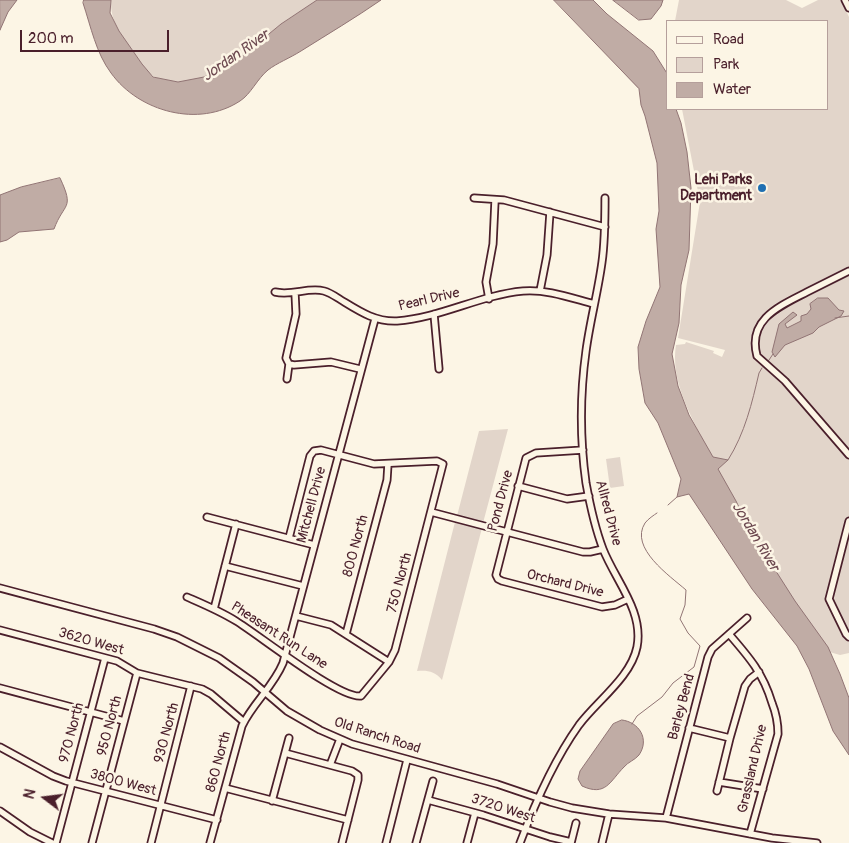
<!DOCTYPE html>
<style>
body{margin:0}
#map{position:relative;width:849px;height:843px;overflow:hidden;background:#fcf5e5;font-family:Pangolin,sans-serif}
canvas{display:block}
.legend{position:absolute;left:666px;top:20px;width:162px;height:90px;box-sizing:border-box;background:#fcf5e5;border:1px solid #b59f9b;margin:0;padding:6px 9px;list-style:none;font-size:15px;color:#4a1f2b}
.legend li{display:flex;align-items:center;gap:10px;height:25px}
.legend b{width:25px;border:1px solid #b59f9b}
.north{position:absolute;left:20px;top:773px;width:50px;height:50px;-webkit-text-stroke:4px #fcf5e5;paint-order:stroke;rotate:285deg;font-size:14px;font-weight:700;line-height:20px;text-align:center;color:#4a1f2b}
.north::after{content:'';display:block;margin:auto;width:18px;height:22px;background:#4a1f2b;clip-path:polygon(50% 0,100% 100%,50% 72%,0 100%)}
.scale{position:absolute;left:20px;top:30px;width:149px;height:22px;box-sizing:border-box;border:2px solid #4a1f2b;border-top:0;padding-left:6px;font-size:15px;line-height:18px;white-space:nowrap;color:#4a1f2b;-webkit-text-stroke:4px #fcf5e5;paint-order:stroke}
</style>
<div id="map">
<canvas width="849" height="843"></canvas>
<ul class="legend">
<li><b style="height:6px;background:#fcf5e5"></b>Road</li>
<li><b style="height:14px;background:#e2d5ca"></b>Park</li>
<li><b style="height:14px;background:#c0aca5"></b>Water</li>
</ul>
<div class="north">N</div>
<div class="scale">200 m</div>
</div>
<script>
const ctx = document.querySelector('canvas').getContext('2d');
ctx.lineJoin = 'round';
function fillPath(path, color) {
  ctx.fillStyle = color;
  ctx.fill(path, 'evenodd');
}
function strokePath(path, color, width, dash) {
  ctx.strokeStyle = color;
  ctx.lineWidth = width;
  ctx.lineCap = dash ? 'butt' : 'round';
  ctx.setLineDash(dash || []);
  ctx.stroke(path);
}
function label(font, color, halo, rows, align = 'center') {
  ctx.font = font + ' Pangolin,sans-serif';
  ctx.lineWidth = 5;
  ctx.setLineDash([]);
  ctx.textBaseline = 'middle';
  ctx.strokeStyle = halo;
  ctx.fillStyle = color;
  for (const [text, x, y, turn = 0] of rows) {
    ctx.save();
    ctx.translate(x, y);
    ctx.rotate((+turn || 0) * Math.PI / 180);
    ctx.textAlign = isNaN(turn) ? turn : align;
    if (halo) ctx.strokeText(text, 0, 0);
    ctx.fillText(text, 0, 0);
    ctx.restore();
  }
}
fillPath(new Path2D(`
 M111,0H317C305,9 291,16 279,26C245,53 202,97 155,77C147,73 140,62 135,54C122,37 110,22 111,0Z
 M679,0H786L802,8L818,0H841L849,17V653L840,655L826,651L747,536L697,444L700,434C686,407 671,376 676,345L685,344L686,342L714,351L713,353L722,357L725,350L678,338L700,202L682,109H828V21H675Z
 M508,429L483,523L457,516L479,431Z
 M620,457L624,486L610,488L606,459Z
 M455,522L482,528L442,680C435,671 427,670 417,671Z`), '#e2d5ca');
const water = new Path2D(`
 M0,0H17L8,12L0,30Z
 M84,0H111L110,13L119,31L142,64L153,77L178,82L204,77L235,62L281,24L317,0H381C355,18 328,34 301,51C290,58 277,63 268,70C257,79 251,94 240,101C199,128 139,112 111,73C96,53 91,27 83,3Z
 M554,0H593L607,14L653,51L668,75V109H676L681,123L687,152L691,188L689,250L681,285L679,323L672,354L678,386L689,415L713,457L728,460L718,469L736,501L751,532L795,601L828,647L840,674L849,698V755L833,731L809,669L797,646L752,589L689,494L677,497L681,479L658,423L645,403L639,369L638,347L646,321L660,287L656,229L659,211L657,163L645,116L641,105L639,89Z
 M613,0H663L661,6L651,19L639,20Z
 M60,178C75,210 64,202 54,229L19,232L7,240L0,242V195L21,187Z
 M818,298H828L839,310L844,311L841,316L819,327L813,333L785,345L775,357L772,352L779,324L793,312L797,315L785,324L787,328L801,321V316L807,314L811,309L810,304Z
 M622,720C639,722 650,739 639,755C635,760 628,762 624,767C610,781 606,797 582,786L578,779L580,771L613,724Z`);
fillPath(water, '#c0aca5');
strokePath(water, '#917474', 1);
strokePath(new Path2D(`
 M835,318L849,316
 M767,363L773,354
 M728,460C745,433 752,403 759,373L762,368
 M668,505L677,497
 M632,724L637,716L662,697L673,683L694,667L700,646L688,633L680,619L685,605L686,590C670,576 629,548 645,523C648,519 654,515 657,513`), '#917474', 1);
const minor = new Path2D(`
 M845,0L849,8
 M474,198L504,200L605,227
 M849,271C835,278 821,285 807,292C780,306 747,319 757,356L785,381L849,455
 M540,291L547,255L550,212
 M275,292C292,296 308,287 324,291C331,293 336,297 341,300C359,311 375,322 397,321C440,318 480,295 523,291C547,289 571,298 594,304
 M489,299L486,282L493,244L495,201
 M434,314L439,369
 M289,364L294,365L331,362L360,369
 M287,379L289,364L286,358L296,314L295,293
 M583,450L536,453L526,458L496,575L498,579L502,581L602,607L615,605L628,599
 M518,486L567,499L589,496
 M431,512L583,552H590L603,549
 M207,517L314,545
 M849,521L829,599L846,634L849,637
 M225,566L303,586
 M0,588L154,629L177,637L219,658L253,682L287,711L320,730L352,744L497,784L550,802L572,808L609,814L666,818L772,838L817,843
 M187,597C203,604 220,611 236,621C259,635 339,699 361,696L389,662L395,650L443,464L437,461L374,464L321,450L314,451L310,456L289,538
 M214,609L236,524
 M296,616L331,625L389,662
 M0,630L117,661L137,673L149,676L202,689L211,694L244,722
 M346,634L387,480L388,464
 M729,634C749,657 763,673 772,703C776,713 778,723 778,734L750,834
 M0,688L124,721
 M689,728L730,738
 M0,747L53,776L66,781L217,820
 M285,753L352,771L358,775V780L342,843
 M330,765L340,739
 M719,782L763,789
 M225,788L348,820
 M717,791L730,738L745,686L750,679L759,672
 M428,800L483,815L550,837L571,842
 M272,801L289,738
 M0,811L30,832L52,843
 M666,818L708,657L712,649L747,618
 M56,843L105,658
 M92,843L137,673
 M151,843L191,686
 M210,843L242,726C253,703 273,687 283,663L375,319
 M386,843L407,760
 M416,843L433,781
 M467,843L475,813
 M520,843C535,803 554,760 579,725C597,701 631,677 637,647C644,611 615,580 603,549C595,528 590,505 586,483C580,440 580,394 586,351C590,321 598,292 602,262C605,241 605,219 605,198
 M571,843L576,823
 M602,843L609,814`);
strokePath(minor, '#4a1f2b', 9);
strokePath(minor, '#fcf5e5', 5.5);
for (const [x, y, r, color] of [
 [762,188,5,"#1f6fb2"]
]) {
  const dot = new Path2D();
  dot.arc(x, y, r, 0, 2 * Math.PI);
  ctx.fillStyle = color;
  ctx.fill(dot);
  strokePath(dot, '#fcf5e5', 2);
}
label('bold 14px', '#4a1f2b', '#fcf5e5', [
 ["Lehi Parks",752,180],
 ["Department",752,196]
], 'right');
label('14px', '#4a1f2b', '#fcf5e5', [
 ["Pearl Drive",429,300,-13],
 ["Pond Drive",501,501,-75],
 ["Mitchell Drive",312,505,-75],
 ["Allred Drive",608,513,75],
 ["800 North",356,546,-75],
 ["750 North",400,583,-75],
 ["Orchard Drive",565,584,14],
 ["Pheasant Run Lane",279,636,33],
 ["3620 West",91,642,16],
 ["Barley Bend",682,707,-75],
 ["950 North",110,726,-75],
 ["970 North",72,733,-75],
 ["930 North",167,733,-75],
 ["Old Ranch Road",377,736,18],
 ["860 North",219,762,-75],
 ["Grassland Drive",753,769,-77],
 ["3800 West",123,783,15],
 ["3720 West",503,809,18]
]);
label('italic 15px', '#6d4950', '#fcf5e5', [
 ["Jordan River",236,56,-35],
 ["Jordan River",755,537,59]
]);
</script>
